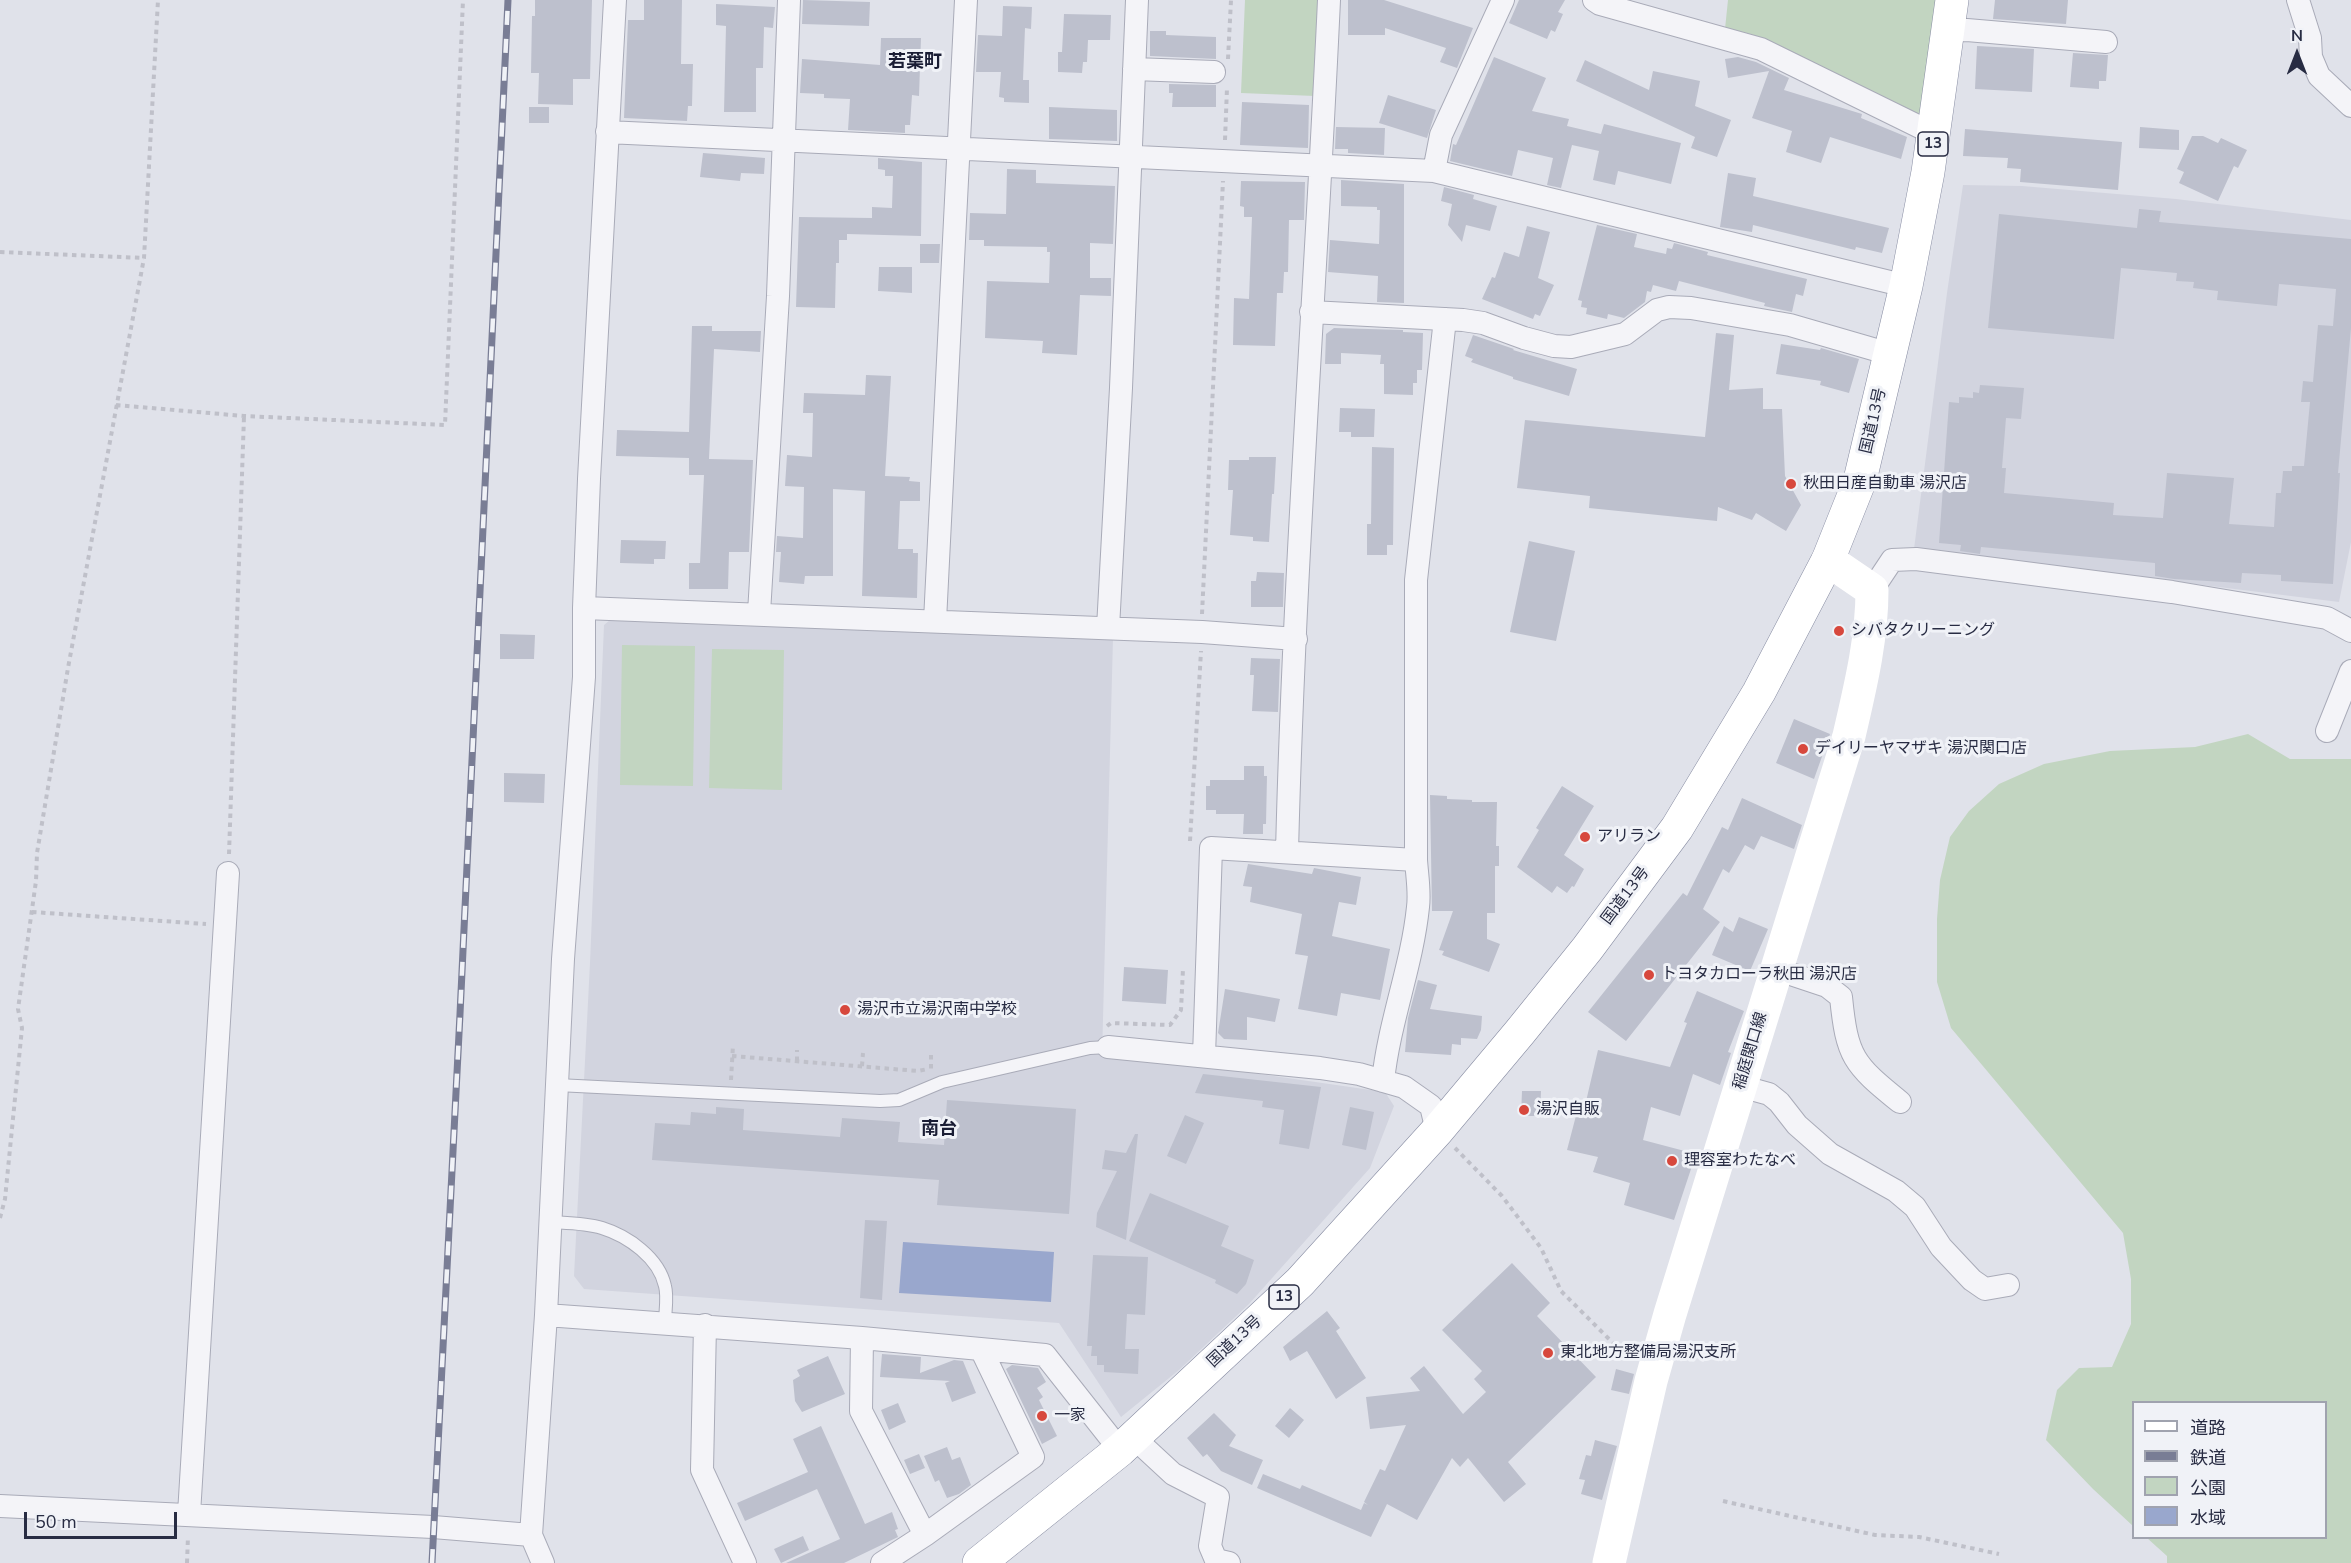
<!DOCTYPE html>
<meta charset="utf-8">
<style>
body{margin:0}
#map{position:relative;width:2351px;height:1563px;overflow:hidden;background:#e0e2ea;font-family:"Nunito Sans","Noto Sans JP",sans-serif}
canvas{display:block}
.legend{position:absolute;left:2132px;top:1401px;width:195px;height:138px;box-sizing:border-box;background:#f0f2f7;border:2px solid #a0a3af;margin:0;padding:8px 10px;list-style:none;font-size:18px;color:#282c43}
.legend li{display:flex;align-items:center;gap:12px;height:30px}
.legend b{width:30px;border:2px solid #a0a3af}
.north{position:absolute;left:2267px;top:24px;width:60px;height:60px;-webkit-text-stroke:4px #f0f2f7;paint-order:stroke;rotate:0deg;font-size:16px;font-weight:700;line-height:24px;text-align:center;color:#282c43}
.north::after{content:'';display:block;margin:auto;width:21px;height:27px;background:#282c43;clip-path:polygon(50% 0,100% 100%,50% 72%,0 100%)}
.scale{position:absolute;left:24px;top:1512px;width:153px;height:27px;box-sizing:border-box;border:3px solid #282c43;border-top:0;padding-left:8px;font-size:18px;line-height:21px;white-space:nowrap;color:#282c43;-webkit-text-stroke:4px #f0f2f7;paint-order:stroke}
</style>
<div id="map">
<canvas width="2351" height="1563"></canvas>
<ul class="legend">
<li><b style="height:8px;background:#fff"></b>道路</li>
<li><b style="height:8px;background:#797d95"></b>鉄道</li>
<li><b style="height:16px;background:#c2d5c1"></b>公園</li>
<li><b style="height:16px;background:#99a7cd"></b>水域</li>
</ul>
<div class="north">N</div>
<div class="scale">50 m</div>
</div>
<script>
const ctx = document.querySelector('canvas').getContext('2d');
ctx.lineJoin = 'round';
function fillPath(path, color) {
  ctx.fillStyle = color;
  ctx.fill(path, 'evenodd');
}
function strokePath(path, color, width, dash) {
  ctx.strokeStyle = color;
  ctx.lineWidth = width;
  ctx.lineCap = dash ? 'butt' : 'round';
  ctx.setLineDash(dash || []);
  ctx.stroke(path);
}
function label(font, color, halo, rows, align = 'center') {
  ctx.font = font + ' "Nunito Sans","Noto Sans JP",sans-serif';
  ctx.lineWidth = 6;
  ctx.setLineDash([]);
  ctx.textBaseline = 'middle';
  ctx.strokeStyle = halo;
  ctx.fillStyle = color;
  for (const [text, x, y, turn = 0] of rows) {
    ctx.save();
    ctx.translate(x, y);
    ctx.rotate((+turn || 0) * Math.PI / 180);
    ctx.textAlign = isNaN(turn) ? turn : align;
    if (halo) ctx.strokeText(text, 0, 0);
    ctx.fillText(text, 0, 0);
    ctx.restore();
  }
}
fillPath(new Path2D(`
 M1963,185L2022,186L2176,199L2351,220V542L2339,602L1914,549L1947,293Z
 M616,615L1113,638L1102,1057L1183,1063L1385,1092L1394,1106L1370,1168L1249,1304L1179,1370L1121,1417L1059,1323L584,1289L574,1276L590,963L604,625Z`), '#d2d4df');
fillPath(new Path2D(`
 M1245,0H1319L1315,96L1241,93Z
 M1728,0H1945L1931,123L1725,29Z
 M622,645L695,646L693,786L620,785Z
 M712,649L784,650L782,790L709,788Z
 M2248,734L2290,759H2351V1563H2167V1556L2147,1538H2326V1402H2134L2133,1526L2093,1489L2046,1440L2057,1390L2079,1368L2112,1367L2131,1324V1279L2123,1233L1951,1028L1937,982V919L1940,880L1950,837L1969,811L1999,784L2044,764L2110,751L2195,747Z`), '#c2d5c1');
fillPath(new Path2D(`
 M903,1242L1054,1252L1051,1302L899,1293Z`), '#99a7cd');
fillPath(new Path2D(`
 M535,0H592L590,79H573V105L538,104L539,73H531L532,16H535Z
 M644,0H682L681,64H693L692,106H688L687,121L624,118L628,20H644Z
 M803,0L870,2L869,26L802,24Z
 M1348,0H1384L1473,28L1457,68L1440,62L1446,48L1385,28V35H1348Z
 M1519,0H1565L1558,12L1563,14L1555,32L1551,30L1547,39L1509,23Z
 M1995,0H2068L2066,24L1993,19Z
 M716,4L775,7L773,28L764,27L763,68H756V112H724L726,26L716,25Z
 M1003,6L1032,7L1031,29L1025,28L1023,80H1029V103L1004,102V98L999,97L1001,72H976L978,35L1002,36Z
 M1064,14L1111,15L1110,40H1088L1087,62H1083L1082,73L1058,72V52H1062Z
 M1150,31H1166V35L1216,37V59L1150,56Z
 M881,38H921L919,96L912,95L910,125H905V133L848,130L850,99L824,98V94L800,93L802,59L880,65Z
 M1977,46L2034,49L2032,92L1975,89Z
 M2073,53L2108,55L2106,81H2099V89L2070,87Z
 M1494,57L1546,78L1532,111L1569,119L1567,126L1601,134L1604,124L1681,143L1671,184L1618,171L1615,185L1593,180L1599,151L1572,145L1561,188L1547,185L1553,158L1518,150L1512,176L1450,161L1453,144L1456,145Z
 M1738,57L1756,62L1789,78L1784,90L1862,114L1861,118L1907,137L1901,159L1830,137L1821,163L1786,152L1792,131L1752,118L1769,71L1728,78L1725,59Z
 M1585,60L1649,90L1653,71L1700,81L1695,106L1731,120L1717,157L1691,148L1695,137L1576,81Z
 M1169,84L1216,85V107H1172L1173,93H1169Z
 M1388,95L1436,110L1427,138L1379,123Z
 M1242,102L1309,105L1308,148L1240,145Z
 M529,107H549V123H529Z
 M1049,107L1117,110V141L1049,139Z
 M1336,127L1385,128L1384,155L1348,153V149H1335Z
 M2140,127L2179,130V150L2139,148Z
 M1965,129L2122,142L2118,190L2020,182L2021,169L2007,168L2008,158L1963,156Z
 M2192,136H2203L2218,143L2221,138L2247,150L2238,168L2234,166L2218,201L2179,183L2184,172L2177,169Z
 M703,153L765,158L764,174L741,173L740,181L700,177Z
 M878,158L922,162L921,236L847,234V240H839V263H836L835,308L796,307L799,217L872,218V207L892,208L893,176H885V170L878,169Z
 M1007,169L1036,170V183L1115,186L1113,244L1090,243V278H1111V296L1080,295L1077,355L1042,353L1043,341L985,338L987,281L1049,283L1050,252H1047V247L984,246V240H969L970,213L1006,214Z
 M1728,173L1756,178L1753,196L1889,228L1882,253L1856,247L1855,250L1753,225L1752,232L1720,227Z
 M1341,180L1404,184V303L1377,302L1378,276L1328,272L1330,240L1379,244L1380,210H1377V207L1341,206Z
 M1241,181L1305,182L1304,220H1289L1288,272H1284L1283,293H1277L1275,346L1233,345L1234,298L1249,299L1252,217H1244V207L1240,206Z
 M1444,187L1474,195L1473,199L1497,206L1490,231L1466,225L1462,242L1448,225L1452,204L1441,201Z
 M2139,209L2161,211L2159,222L2351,239V328L2338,473H2340L2333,584L2281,581V575L2242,573L2241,583L2174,579L2155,576V563L1981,547L1980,554L1960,551L1961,545L1939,543L1949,402L1959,403V397L1973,398V392L1979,393L1980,385L2024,388L2021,419L2006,418L2002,468H2006L2004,493L2114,503L2113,515L2163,518L2167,473L2234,478L2229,524L2274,527L2276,493H2281L2283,471H2292V466H2304L2310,402H2301L2303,381L2313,382L2318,325L2333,326L2336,289L2279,284L2277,306L2217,300L2218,291L2193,288L2194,282L2176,281L2177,273L2121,268L2114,339L1988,328L1999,214L2137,228Z
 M1597,225L1637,234L1634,247L1666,254L1667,248L1672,249L1674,243L1708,252L1707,255L1807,279L1803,296L1796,294L1792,312L1764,306L1765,303L1679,281L1676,291L1653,285L1651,292L1647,291L1645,302L1624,318L1608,314L1607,319L1586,314L1587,308L1581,307L1582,301L1578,300Z
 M1527,226L1550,232L1538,278L1554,285L1540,316L1535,314L1533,319L1482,299L1492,277L1495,278L1504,252L1519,257Z
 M920,244H940L939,263H920Z
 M879,267H912V293L878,291Z
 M692,326H712V331H761L760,352L714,349L709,459L753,460L749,552H729L728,589H689V563H700L704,475H689V458L616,456L617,430L689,432Z
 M1334,328L1403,330V332L1423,333L1422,370H1417V383H1413V395L1384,394V364H1380L1381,355L1341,353V364H1325L1326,334Z
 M1716,333L1734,335L1729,390L1763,388V409H1782L1785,476L1801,505L1786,531L1756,513L1752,520L1718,507L1717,521L1589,508L1590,496L1517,488L1525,420L1705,437Z
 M1473,335L1514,349L1513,350L1577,369L1569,396L1513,379V377L1471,362L1473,359L1465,356Z
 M1781,344L1820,350L1821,348L1859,359L1849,393L1820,385L1821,381L1776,374Z
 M866,375L891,376L885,476L910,477L909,481L920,482V501H900L898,549H913V553H918L917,598L862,596L865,491L833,489V576H805L804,584L779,582L781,552H776L777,536L803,538L804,487L785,486L787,455L812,457L813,413H803L804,393L865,395Z
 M1340,408L1375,409L1374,437H1351V432H1339Z
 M1372,447L1394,448L1393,545H1387V555H1367V524H1371Z
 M1249,457H1276L1274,494H1272L1269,542L1253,541V537L1230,535L1233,490H1228L1229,460H1249Z
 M621,540L666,541L665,559H654V564L620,563Z
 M1529,541L1575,551L1556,641L1510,632Z
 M1257,572L1284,573L1283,607H1251V581H1256Z
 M500,634L535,635L534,659H500Z
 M1251,658L1280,659L1278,712L1252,711L1254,675H1250Z
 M1794,719L1830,734L1814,779L1776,763Z
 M1244,766H1264V776H1267L1266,824H1263V834H1243L1244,814H1216V810H1206V786H1210V780H1244Z
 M504,773L545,774L544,803L504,802Z
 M1562,786L1594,806L1564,855L1584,869L1574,887L1572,886L1567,893L1557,886L1552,893L1517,867L1539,830L1536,828Z
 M1430,795L1447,796V799L1472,800V802H1497L1496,846H1499V866H1495V913H1487V939L1500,944L1489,972L1442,955L1444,951L1439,950L1453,911H1432Z
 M1742,798L1802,825L1794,849L1761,836L1754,850L1745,845L1729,873L1723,869L1703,909L1720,922L1626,1041L1588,1012L1683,893L1687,896L1722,827L1728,830Z
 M1248,864L1312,874L1314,868L1361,877L1356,905L1339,902L1332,936L1390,949L1380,1000L1341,993L1337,1016L1298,1009L1308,956L1295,954L1302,914L1250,902L1252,887L1243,886Z
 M1739,917L1768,929L1750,971L1712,955L1724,926L1733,932Z
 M1124,967L1168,970L1166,1004L1122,1001Z
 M1418,980L1437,985L1430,1009L1482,1016L1481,1030L1477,1039L1461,1038V1045L1452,1044L1451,1055L1405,1052L1408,1018Z
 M1225,989L1280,999L1275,1022L1247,1017V1040L1224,1039L1218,1033Z
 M1697,991L1744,1011L1728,1052L1731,1053L1720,1085L1693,1074L1680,1116L1651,1107L1643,1140L1696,1154L1674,1220L1624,1205L1630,1183L1593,1172L1598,1157L1567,1150L1578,1108L1584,1110L1598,1050L1670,1067L1687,1023L1684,1022Z
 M1203,1074L1321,1087L1309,1149L1279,1144L1284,1110L1262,1107L1263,1101L1195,1093Z
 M1522,1091H1541L1540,1116H1521Z
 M947,1100L1076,1109L1069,1214L937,1205L939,1180L652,1160L655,1123L690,1125L691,1112L716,1114V1107L744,1109L743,1130L840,1137L842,1118L900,1122L898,1142L944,1145Z
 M1350,1107L1374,1112L1366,1150L1342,1145Z
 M1185,1115L1204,1123L1186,1164L1167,1156Z
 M1135,1134H1138L1126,1240L1096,1227L1097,1213L1117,1171L1102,1169L1105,1150L1126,1153Z
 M1150,1193L1229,1226L1221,1246L1254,1260L1246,1284L1237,1294L1215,1283L1216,1280L1129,1241Z
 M865,1220L887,1221L882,1300L860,1298Z
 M1093,1255L1148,1257L1145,1315L1127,1314L1125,1349H1139L1138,1374L1104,1372V1365H1097V1356H1091L1092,1346H1087Z
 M1512,1263L1550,1303L1537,1316L1596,1377L1508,1462L1526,1484L1504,1502L1468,1458L1460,1467L1452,1458L1417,1520L1387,1504L1371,1537L1257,1488L1263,1474L1300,1489L1302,1485L1361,1510L1364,1503L1368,1505L1364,1502L1380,1469L1385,1471L1406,1425L1370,1429L1366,1397L1420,1391L1410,1378L1424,1366L1463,1414L1486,1392L1474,1379L1482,1371L1442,1330Z
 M1327,1311L1340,1328L1336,1331L1366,1378L1336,1399L1307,1351L1290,1361L1283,1347Z
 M882,1354L921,1357L920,1373L954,1360L963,1361L976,1393L952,1402L945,1383L950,1381L880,1377Z
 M828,1356L845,1394L802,1412L795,1401L793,1380L800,1376L797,1370Z
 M1012,1365L1038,1368L1046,1382L1037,1388L1043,1397L1039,1400L1057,1436L1042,1444L1006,1369Z
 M1616,1369L1634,1374L1629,1394L1611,1390Z
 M898,1403L906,1422L889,1430L881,1410Z
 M1290,1408L1304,1420L1289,1438L1275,1426Z
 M1214,1413L1236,1435L1229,1446L1263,1460L1252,1485L1221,1471L1207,1454L1203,1457L1187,1438Z
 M821,1426L865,1524L892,1512L898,1529L895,1530L898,1537L844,1563H786L840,1539L817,1489L745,1521L737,1503L808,1472L793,1439Z
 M1595,1440L1617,1446L1602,1500L1581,1494L1585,1480L1579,1479L1586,1455L1591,1456Z
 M947,1447L952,1460L960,1457L971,1485L959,1494L947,1498L939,1480L935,1482L924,1456Z
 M919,1454L925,1468L910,1474L904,1460Z
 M803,1536L809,1550L781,1563L774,1549Z`), '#bdc0cd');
const service = new Path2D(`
 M557,1085L880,1101L899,1100L942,1082L1090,1048L1108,1047
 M551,1222C568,1223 586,1223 602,1228C628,1236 659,1258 665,1286C668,1297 665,1311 665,1323`);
const minor = new Path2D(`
 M1594,0L1600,4L1761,49L1934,134
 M2298,0L2310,38L2311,57L2319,76L2351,106
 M1948,31L1967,30L2106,42
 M1134,69L1214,72
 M607,132L1434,171L1906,286
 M1434,171L1441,135L1503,0
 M1311,312L1463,320L1483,323L1524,338L1554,346L1571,347L1625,334L1657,310L1669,307L1691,308L1790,325L1890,354
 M1872,590L1892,560L1916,559L2172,592L2327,618L2351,631
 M584,608L1202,632L1296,639
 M759,613L778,296L789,0
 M935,621L966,0
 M1108,628L1121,388L1137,0
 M2327,731L2351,671
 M1287,852C1294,567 1316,284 1329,0
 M1776,969L1827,986L1841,997C1847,1057 1853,1064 1900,1102
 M1108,1047L1320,1068L1359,1074L1404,1087L1431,1106L1437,1131
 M1204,1056L1211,848L1416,860
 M1383,1081C1389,1022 1412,966 1418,907C1420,892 1417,875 1416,860V580L1445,319
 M1740,1086L1769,1094L1779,1102L1797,1125L1830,1154L1896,1191L1915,1207L1941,1247L1972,1280L1985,1289L2008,1285
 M546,1315L862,1338L1045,1355L1120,1450
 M705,1325L702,1470L745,1563
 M862,1338L861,1411L925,1535L882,1563
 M1133,1437L1173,1474L1218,1497L1210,1546L1216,1560L1229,1563
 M0,1506L433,1527L531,1535
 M189,1514L228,873
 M925,1535L1033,1457L981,1349
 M543,1563L531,1535L546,1315L563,959L584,677V608L589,479L615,0`);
const trunk = new Path2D(`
 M979,1563L1120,1450L1300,1282L1437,1131L1520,1032L1587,949L1677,828L1759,692L1828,560L1860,480L1906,286L1928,172L1952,0`);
strokePath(service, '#a9abb8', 14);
strokePath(minor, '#a9abb8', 24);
strokePath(trunk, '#878ca2', 34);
strokePath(new Path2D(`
 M1228,59L1231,0
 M1225,140L1227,88
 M0,252L144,258
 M116,405L244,416L445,425L463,0
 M1202,614L1223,181
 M1190,841L1201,651
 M229,854L244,416
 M32,912L206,924
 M1107,1026L1111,1023L1170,1025L1181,1010L1183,969
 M931,1055V1069
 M732,1056L918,1071L928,1069
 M797,1061V1050
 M862,1066L863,1053
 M731,1080L733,1045
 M1455,1148L1502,1196L1541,1248L1561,1291L1630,1360
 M0,1218L5,1199L22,1028L18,1009L36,881L37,853L68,668L144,258L158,0
 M1723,1501L1875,1535L1919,1537L1999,1554
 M187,1563L188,1536`), '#bfc0c9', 4, [4.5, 4.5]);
strokePath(service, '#f4f4f8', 12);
strokePath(minor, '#f4f4f8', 22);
strokePath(new Path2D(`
 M1609,1563L1651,1381L1670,1314L1849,736C1860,688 1872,640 1872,590L1828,560`), '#fff', 33);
strokePath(trunk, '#fff', 33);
const rail = new Path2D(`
 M432,1563L460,1014L508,0`);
strokePath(rail, '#797d95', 7);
strokePath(rail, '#f0f2f7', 4.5, [14]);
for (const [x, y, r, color] of [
 [1791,484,6,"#d7483d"],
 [1839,631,6,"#d7483d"],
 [1803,749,6,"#d7483d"],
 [1585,837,6,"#d7483d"],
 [1649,975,6,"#d7483d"],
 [845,1010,6,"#d7483d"],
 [1524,1110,6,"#d7483d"],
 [1672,1161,6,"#d7483d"],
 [1548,1353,6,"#d7483d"],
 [1042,1416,6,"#d7483d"]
]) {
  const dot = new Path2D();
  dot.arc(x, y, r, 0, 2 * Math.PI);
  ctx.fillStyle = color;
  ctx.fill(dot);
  strokePath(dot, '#f0f2f7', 2);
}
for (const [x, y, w] of [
 [1933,144,30],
 [1284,1297,30]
]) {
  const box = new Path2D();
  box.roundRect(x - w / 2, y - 12, w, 24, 4.5);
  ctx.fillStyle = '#f0f2f7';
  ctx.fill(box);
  strokePath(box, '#282c43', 1.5);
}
label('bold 15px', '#282c43', null, [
 ["13",1933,144],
 ["13",1284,1297]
]);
label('16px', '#282c43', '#f0f2f7', [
 ["国道13号",1874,421,-77],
 ["国道13号",1626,896,-53],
 ["稲庭関口線",1751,1051,-73],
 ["国道13号",1235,1342,-43]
]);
label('16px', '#282c43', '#f0f2f7', [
 ["秋田日産自動車 湯沢店",1803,484],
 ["シバタクリーニング",1851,631],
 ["デイリーヤマザキ 湯沢関口店",1815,749],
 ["アリラン",1597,837],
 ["トヨタカローラ秋田 湯沢店",1661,975],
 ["湯沢市立湯沢南中学校",857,1010],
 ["湯沢自販",1536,1110],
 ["理容室わたなべ",1684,1161],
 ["東北地方整備局湯沢支所",1560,1353],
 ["一家",1054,1416]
], 'left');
label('bold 18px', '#1a1d34', '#f0f2f7', [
 ["若葉町",915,63],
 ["南台",939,1130]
]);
</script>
